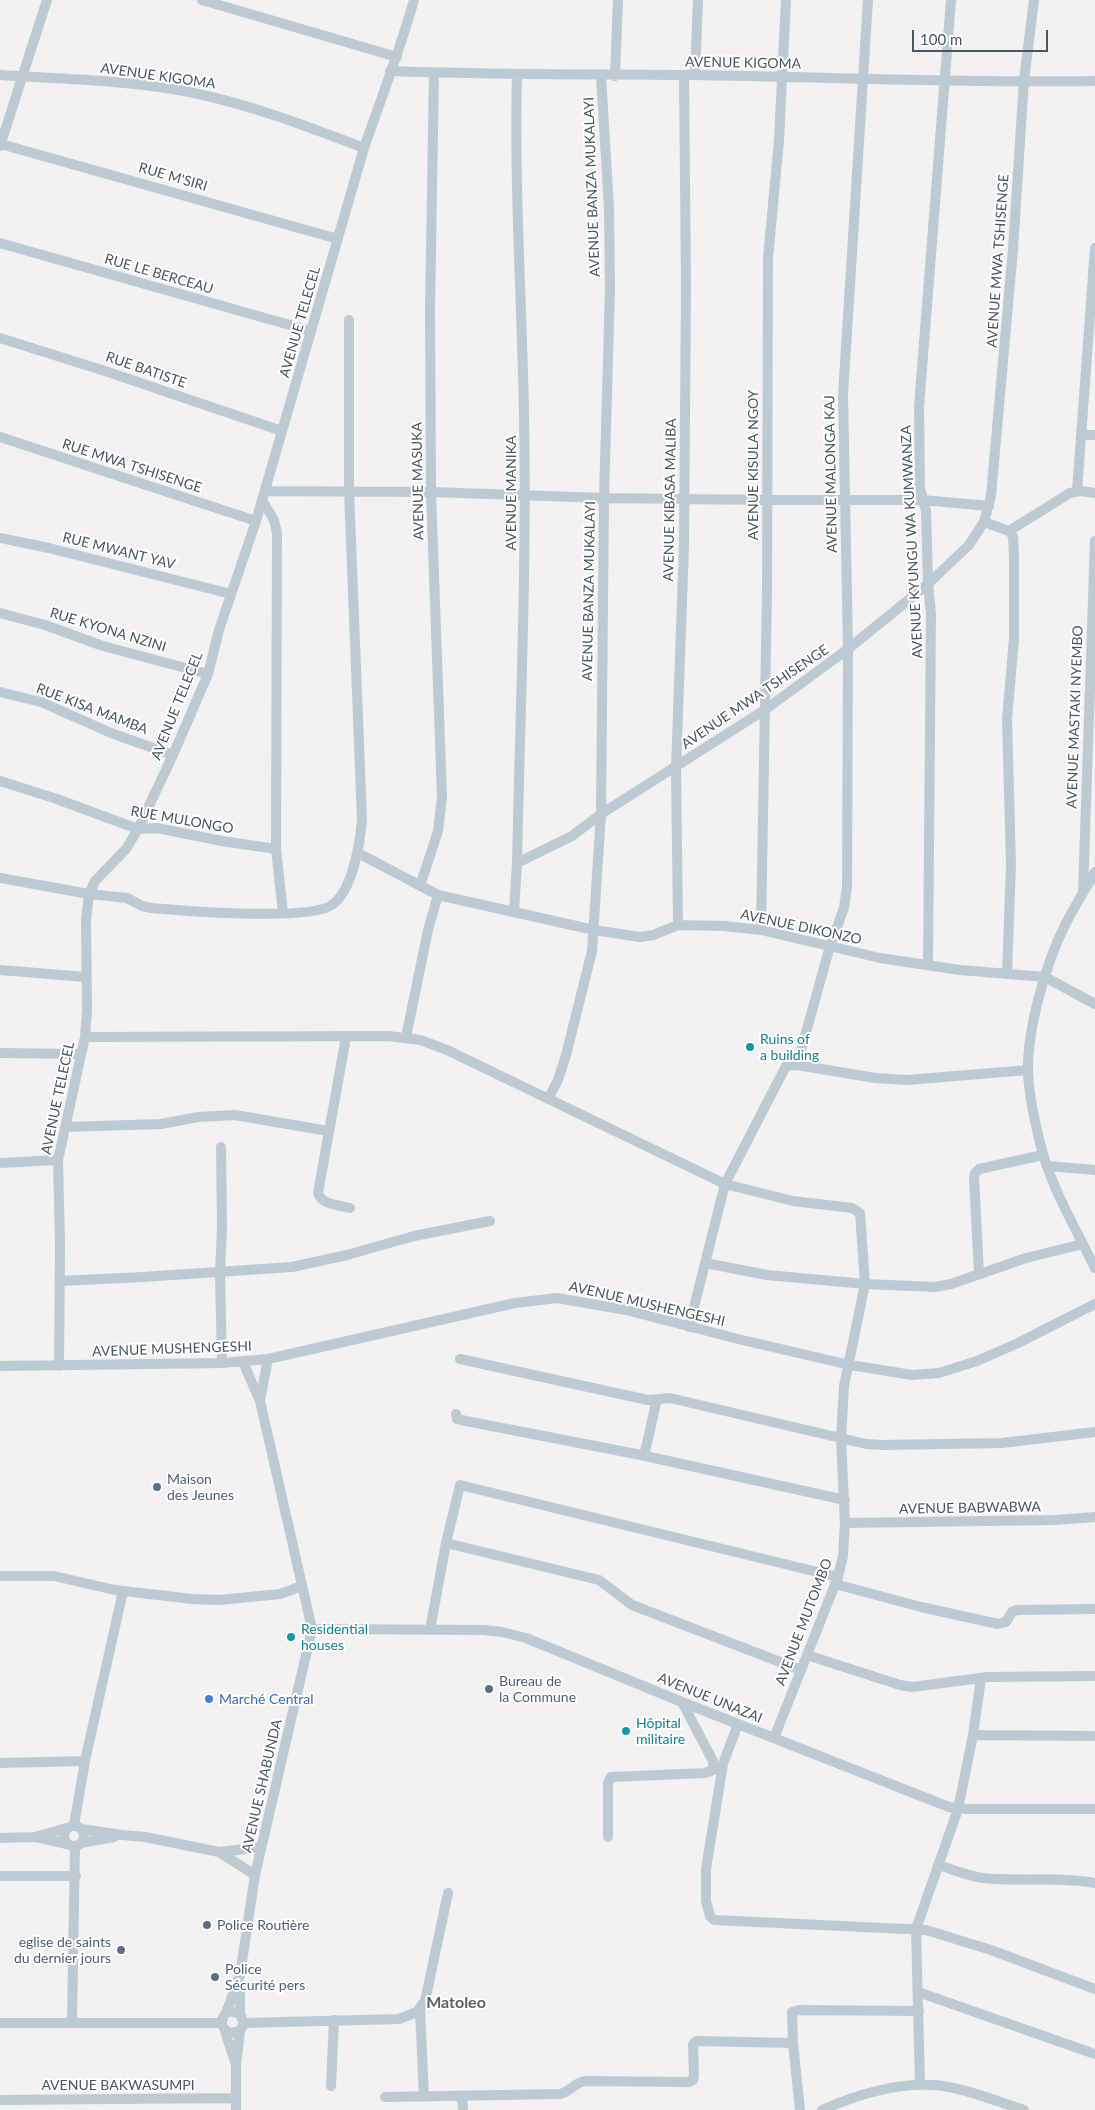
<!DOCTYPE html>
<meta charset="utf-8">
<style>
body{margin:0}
#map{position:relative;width:1095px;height:2110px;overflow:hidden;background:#f3f1f1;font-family:Lato,sans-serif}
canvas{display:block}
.scale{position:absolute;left:912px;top:30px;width:136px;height:22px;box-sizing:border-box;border:2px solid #465761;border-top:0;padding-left:6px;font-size:15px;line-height:18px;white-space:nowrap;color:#465761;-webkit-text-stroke:4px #fff;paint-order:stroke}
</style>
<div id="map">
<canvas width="1095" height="2110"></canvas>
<div class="scale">100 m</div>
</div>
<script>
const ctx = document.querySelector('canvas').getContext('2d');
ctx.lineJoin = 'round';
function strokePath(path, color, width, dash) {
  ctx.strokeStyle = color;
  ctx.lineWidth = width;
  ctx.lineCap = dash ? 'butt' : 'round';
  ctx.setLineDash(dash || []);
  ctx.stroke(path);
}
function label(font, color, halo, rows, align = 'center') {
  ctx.font = font + ' Lato,sans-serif';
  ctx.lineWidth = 4;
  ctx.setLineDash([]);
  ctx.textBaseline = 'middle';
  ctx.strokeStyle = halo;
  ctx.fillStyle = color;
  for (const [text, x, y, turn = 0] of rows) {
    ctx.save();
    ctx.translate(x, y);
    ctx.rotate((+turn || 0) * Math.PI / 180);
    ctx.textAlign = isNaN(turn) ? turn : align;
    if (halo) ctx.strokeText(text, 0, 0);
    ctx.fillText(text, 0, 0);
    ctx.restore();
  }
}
strokePath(new Path2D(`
 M202,0L397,57
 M390,71C491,75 592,74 693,75C827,77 961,83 1095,81
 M0,75C64,79 130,80 194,93C252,105 309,127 364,148
 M695,75L698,0
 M615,76L618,0
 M1,144L338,239
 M0,146L47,0
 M0,243L311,331
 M0,338L105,371L282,431
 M1082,435H1095
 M0,437L256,521
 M265,491L431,492L604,498L767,500H922L989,506
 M1077,491L1095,248
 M262,500L274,520L277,533L276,849L283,913
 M984,522L1009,531L1013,536L1014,557V639L1007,719L1011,864L1007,974
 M1009,531L1070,493L1081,491L1095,493
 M0,538L49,548L231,594
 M0,613L45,625L103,646L208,674
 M0,692L41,702L111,733L173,755
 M0,781L54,798L138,829L157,828L222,841L276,849
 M358,853L438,895L594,930L640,937L653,935L678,925L724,926L761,930L880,958L960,970L1045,977L1095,1004
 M517,863L572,836L601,814L766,709L848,649L928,584L969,545L984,522L991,496L1013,249L1024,80L1034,0
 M1095,872C1085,890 1074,907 1065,925C1046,963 1027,1029 1028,1072C1029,1099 1036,1128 1043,1154C1054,1192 1078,1233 1095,1268
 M0,878L89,894L127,898L142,906L152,908C185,911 309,921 332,905C353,890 360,843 362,819L349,491V320
 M420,886L438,831L442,797L431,492L430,309L434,73
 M1083,892L1095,541
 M514,912L517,863C520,714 527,565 524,415C522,302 514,188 517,74
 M678,925L676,768L684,546L686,287L684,75
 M761,930L767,590L768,258L779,140L786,0
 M928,964L931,614L928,584L926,511L920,488L919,407L951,0
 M0,970L86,977
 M85,1037L388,1036L420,1040L447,1050L725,1184L793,1201L852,1208L860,1213L865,1284L844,1386L841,1438L845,1523L843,1556L838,1577L774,1738
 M346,1037L318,1193C322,1205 338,1205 350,1208
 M406,1037L428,930L438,895
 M0,1053L81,1054
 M797,1065L830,946L844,908L847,887L848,649L843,395L868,0
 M548,1099L558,1080L566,1055L592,951L601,814L604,498L610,288L609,209L601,76
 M65,1127L161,1124L198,1117L235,1115L328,1131
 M221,1147L222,1229L220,1272L222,1363
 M0,1163L58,1160
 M1047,1166L1095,1170
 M705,1263L767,1275L865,1284L935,1287L951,1284L1026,1258L1083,1244
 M979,1274L974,1178L975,1173L979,1169L1043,1155
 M60,1281L143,1277L292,1267L347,1255L414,1236L490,1221
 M689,1327L725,1184L786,1066L797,1065L875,1078L907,1080L1028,1070
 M460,1359L648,1400L670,1398L866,1444L883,1445L1002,1443L1095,1432
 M0,1366L222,1363L268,1359L515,1303L557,1298L626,1310L742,1340L850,1365L912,1375L939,1373L977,1361L1018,1343L1095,1304
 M59,1366L60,1245L58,1160L85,1037L87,1010L86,920L89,894L95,881L126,849L138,829L173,755L208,674L219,630L256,521L364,148C381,99 400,50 414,0
 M260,1400L268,1359
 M456,1414L457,1419L461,1420L641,1455L845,1500
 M644,1456L657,1399
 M845,1523L1055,1520L1095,1517
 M446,1543L599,1580L632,1605L801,1670
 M0,1576H54L115,1590L192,1599L219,1600L280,1594L302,1586
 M835,1584L921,1607L998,1624L1006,1622L1012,1612L1017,1610L1095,1609
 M312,1629L484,1630L502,1632L526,1638L682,1702L949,1807L967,1809H1095
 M430,1630L446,1543L460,1485L838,1577
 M807,1655L900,1685L912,1687L988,1677L1095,1676
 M738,1724L723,1764L706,1869V1901L710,1916L714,1920L926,1930L991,1950L1095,1989
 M973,1735L1095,1736
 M0,1763L85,1761
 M74,1825L85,1761L123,1591
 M64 1836a10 10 0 1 1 20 0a10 10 0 1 1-20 0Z
 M82,1829L122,1835L145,1837L219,1852L261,1847
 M36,1837L67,1844
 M608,1837V1783L611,1777L705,1773L713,1770V1761L682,1702
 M0,1838L35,1837L67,1828
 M81,1843L114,1837
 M219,1852L255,1875
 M938,1865C952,1869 968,1876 983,1878C1020,1882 1058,1876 1095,1883
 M0,1876H76
 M240,1983V2014
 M918,1992L1095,2054
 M420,2010L424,2097
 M226,2013L231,2011L240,2014L244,2023L240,2031L230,2033C221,2028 219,2021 226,2013L240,1975L255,1875L312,1629L260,1401L243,1362
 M0,2023H222
 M72,2023L75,1846
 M244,2023L399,2019L417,2012L425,2001L448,1893
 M225,2031L235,2062
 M920,2085L916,1929L958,1809L973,1735L981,1678
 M331,2086L334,2020
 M385,2097L560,2094C570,2092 574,2083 585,2081L689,2082L693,2080L694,2076L693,2044L697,2041L793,2043
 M462,2097L463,2110
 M0,2100L236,2098
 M236,2110V2065L240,2031
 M800,2110L793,2043L792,2012L799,2010L919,2011
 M822,2110C863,2092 913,2077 958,2089C980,2094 1002,2103 1024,2110`), '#bdcad2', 10);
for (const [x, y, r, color] of [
 [750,1047,5,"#0f9aa8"],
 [157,1487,5,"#5c6f8a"],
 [291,1637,5,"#0f9aa8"],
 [489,1689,5,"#5c6f8a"],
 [209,1699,5,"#3f7fe0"],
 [626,1731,5,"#0f9aa8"],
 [207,1925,5,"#5c6f8a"],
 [121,1950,5,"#5c6f8a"],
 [215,1977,5,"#5c6f8a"]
]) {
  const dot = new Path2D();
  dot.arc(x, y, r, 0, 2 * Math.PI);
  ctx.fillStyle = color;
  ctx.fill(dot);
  strokePath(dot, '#fff', 2);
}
label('14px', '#465761', '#fff', [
 ["AVENUE KIGOMA",743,63,1],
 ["AVENUE KIGOMA",158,76,8],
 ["RUE M'SIRI",173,177,16],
 ["AVENUE BANZA MUKALAYI",592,187,-92],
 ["AVENUE MWA TSHISENGE",998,261,-86],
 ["RUE LE BERCEAU",159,274,16],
 ["AVENUE TELECEL",300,322,-74],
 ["RUE BATISTE",146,370,19],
 ["AVENUE KISULA NGOY",753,465,-90],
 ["RUE MWA TSHISENGE",132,466,18],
 ["AVENUE MALONGA KAJ",831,474,-91],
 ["AVENUE MASUKA",418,481,-91],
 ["AVENUE MANIKA",511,493,-90],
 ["AVENUE KIBASA MALIBA",670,500,-89],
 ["AVENUE KYUNGU WA KUMWANZA",912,542,-93],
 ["RUE MWANT YAV",119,551,14],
 ["AVENUE BANZA MUKALAYI",589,591,-89],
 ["RUE KYONA NZINI",108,630,17],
 ["AVENUE MWA TSHISENGE",755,697,-34],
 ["AVENUE TELECEL",177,706,-68],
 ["RUE KISA MAMBA",92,709,21],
 ["AVENUE MASTAKI NYEMBO",1075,717,-88],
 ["RUE MULONGO",182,820,10],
 ["AVENUE DIKONZO",801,927,12],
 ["AVENUE TELECEL",58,1098,-78],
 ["AVENUE MUSHENGESHI",647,1304,13],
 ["AVENUE MUSHENGESHI",172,1349,-2],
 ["AVENUE BABWABWA",970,1508,-1],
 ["AVENUE MUTOMBO",804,1622,-69],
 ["AVENUE UNAZAI",710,1698,22],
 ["AVENUE SHABUNDA",262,1786,-77],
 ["AVENUE BAKWASUMPI",118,2085]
]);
label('14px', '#0d838f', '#fff', [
 ["Ruins of",760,1039],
 ["a building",760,1055],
 ["Residential",301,1629],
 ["houses",301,1645],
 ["Hôpital",636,1723],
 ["militaire",636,1739]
], 'left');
label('14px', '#4e5e75', '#fff', [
 ["Maison",167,1479],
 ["des Jeunes",167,1495],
 ["Bureau de",499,1681],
 ["la Commune",499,1697],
 ["Police Routière",217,1925],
 ["eglise de saints",111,1942,"right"],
 ["du dernier jours",111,1958,"right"],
 ["Police",225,1969],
 ["Sécurité pers",225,1985]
], 'left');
label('14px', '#366cbe', '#fff', [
 ["Marché Central",219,1699]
], 'left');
label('bold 16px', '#5c6267', '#fff', [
 ["Matoleo",456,2003]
]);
</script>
